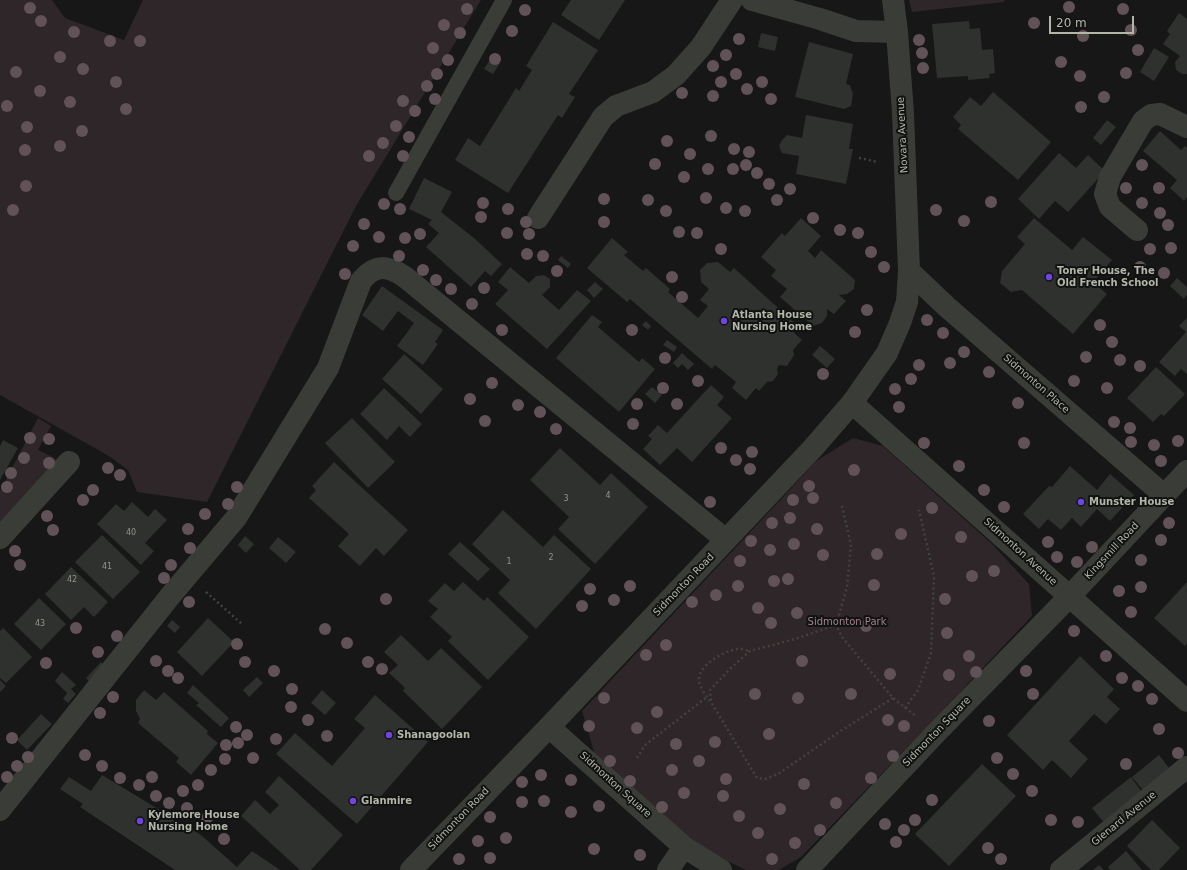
<!DOCTYPE html>
<style>
body{margin:0}
#map{position:relative;width:1187px;height:870px;overflow:hidden;background:#161716;font-family:"DejaVu Sans",sans-serif}
canvas{display:block}
.scale{position:absolute;left:1049px;top:16px;width:85px;height:18px;box-sizing:border-box;border:2px solid #b2b6a9;border-top:0;padding-left:5px;font-size:12px;line-height:14px;white-space:nowrap;color:#b2b6a9;-webkit-text-stroke:3px #111211;paint-order:stroke}
</style>
<div id="map">
<canvas width="1187" height="870"></canvas>
<div class="scale">20 m</div>
</div>
<script>
const ctx = document.querySelector('canvas').getContext('2d');
ctx.lineJoin = 'round';
function fillPath(path, color) {
  ctx.fillStyle = color;
  ctx.fill(path, 'evenodd');
}
function strokePath(path, color, width, dash) {
  ctx.strokeStyle = color;
  ctx.lineWidth = width;
  ctx.lineCap = dash ? 'butt' : 'round';
  ctx.setLineDash(dash || []);
  ctx.stroke(path);
}
function label(font, color, halo, rows, align = 'center') {
  ctx.font = font + ' "DejaVu Sans",sans-serif';
  ctx.lineWidth = 4;
  ctx.setLineDash([]);
  ctx.textBaseline = 'middle';
  ctx.strokeStyle = halo;
  ctx.fillStyle = color;
  for (const [text, x, y, turn = 0] of rows) {
    ctx.save();
    ctx.translate(x, y);
    ctx.rotate((+turn || 0) * Math.PI / 180);
    ctx.textAlign = isNaN(turn) ? turn : align;
    if (halo) ctx.strokeText(text, 0, 0);
    ctx.fillText(text, 0, 0);
    ctx.restore();
  }
}
fillPath(new Path2D(`
 M0,0H52L65,18L124,40L143,0H481L356,206L207,502L137,492L128,470L109,456L0,395Z
 M909,0H1005L1004,2L912,12Z
 M38,418L51,426L38,450L53,457L56,460V465L0,522V491Z
 M853,438L883,446L992,544L1029,584L1032,616L928,726L801,857L779,870H746L694,845L595,755L582,711L784,496L816,461Z`), '#2e2629');
fillPath(new Path2D(`
 M571,0H625L599,40L561,15Z
 M1179,13L1187,19V74H1182L1176,70L1175,62L1180,56L1163,44L1170,34L1167,31Z
 M969,21L970,29L980,28L982,50L993,49L995,73L989,74L990,78L968,80V76L937,78L932,24Z
 M553,22L598,50L569,94L575,97L562,118L558,115L508,193L455,160L468,138L480,146L516,88L519,91L532,70L526,66Z
 M761,33L778,37L775,51L758,47Z
 M809,42L853,54L846,84L850,85L853,94L851,106L844,109L795,97Z
 M1154,48L1169,57L1154,81L1140,72Z
 M491,58L500,63L493,74L484,69Z
 M993,92L1051,142L1018,180L958,129L961,125L953,117L970,97L981,106Z
 M806,115L853,124L849,149H853L846,184L796,174L799,156L782,153L779,146L782,140L787,135L802,138Z
 M1107,120L1116,127L1101,145L1093,138Z
 M1160,131L1181,150L1185,146L1187,148V197L1184,201L1170,188L1177,180L1143,151Z
 M1059,153L1076,168L1088,155L1105,171L1068,212L1055,201L1039,219L1018,199Z
 M424,178L452,192L441,212L474,238L502,264L491,276L485,271L471,287L426,247L439,233L428,224L432,220L409,209Z
 M801,218L821,236L808,251L815,258L821,250L855,280L854,289L847,294L839,295L846,301L834,314L827,309V316L822,323L813,326L780,297L787,289L771,276L776,270L761,257L782,233L785,236Z
 M1034,218L1072,250L1083,237L1112,260L1093,282L1107,294L1073,334L1022,290L1011,292L1000,283L1002,271L1025,244L1017,237Z
 M612,238L628,252L624,255L643,271L646,268L670,289L668,292L698,318L708,306L700,300L709,289L701,282L700,270L707,263L718,262L730,272L734,268L796,324L791,330L802,340L793,350L794,355L787,366L779,365L777,369L778,374L773,381L767,382L759,391L756,388L746,400L732,388L736,382L715,365L712,369L630,299L627,302L587,268Z
 M561,256L571,264L568,268L558,260Z
 M510,267L529,283L536,276L544,275L550,279V287L542,295L559,310L577,290L591,301L547,349L495,304L508,290L498,282Z
 M1177,278L1187,287V295L1184,299L1170,286Z
 M595,282L603,289L594,298L587,290Z
 M382,286L443,330L435,342L438,344L423,365L397,346L414,323L398,311L383,331L362,315Z
 M592,315L602,322L598,327L639,362L642,358L655,369L619,412L556,358Z
 M1187,318V374L1181,369L1175,376L1159,362L1186,332L1179,326Z
 M646,321L651,326L648,330L642,325Z
 M667,340L677,347L674,352L663,345Z
 M820,346L835,359L827,368L812,355Z
 M682,353L694,364L688,370L682,364L678,368L673,363Z
 M404,354L443,389L421,414L382,379Z
 M1156,367L1185,394L1164,416L1161,414L1153,422L1127,398Z
 M711,385L724,397L717,405L732,418L692,462L677,448L660,465L643,449L652,439L648,436L658,425L667,433Z
 M652,387L662,395L655,403L645,394Z
 M384,388L422,424L410,437L399,426L387,440L360,414Z
 M352,418L395,462L368,488L325,443Z
 M3,440L18,448L0,480V446Z
 M560,448L600,485L611,473L648,507L595,564L558,529L569,517L530,480Z
 M334,462L408,530L384,556L376,548L360,566L338,546L349,534L309,498L316,490L312,486Z
 M1070,466L1097,490L1110,474L1134,495L1110,521L1097,509L1081,527L1072,518L1061,530L1048,519L1039,529L1023,514L1049,486L1052,487Z
 M132,502L148,517L155,509L167,520L145,543L154,551L141,565L97,524L116,504L124,511Z
 M503,510L543,547L554,535L591,569L536,629L498,593L510,580L472,544Z
 M102,535L140,572L113,599L75,562Z
 M245,536L254,544L246,553L238,545Z
 M278,537L296,552L286,563L269,548Z
 M460,542L490,569L478,581L448,554Z
 M71,567L108,602L94,617L84,607L71,620L45,594Z
 M463,582L484,601L487,597L529,637L488,680L448,641L452,637L430,617L438,609L428,601L445,583L454,591Z
 M1187,582V643L1185,646L1154,618Z
 M39,598L66,624L41,650L14,624Z
 M208,618L234,642L202,676L177,652Z
 M172,620L180,627L175,633L167,626Z
 M3,628L32,657L6,683L0,678V631Z
 M401,635L428,661L441,648L482,687L442,729L403,691L405,688L389,673L398,665L384,652Z
 M1080,656L1114,689L1107,697L1120,709L1106,724L1094,714L1069,741L1088,759L1071,778L1052,760L1043,770L1007,735Z
 M101,662L106,668L91,683L86,678Z
 M62,672L76,685L71,689L76,694L68,703L63,699L67,693L55,681Z
 M257,677L263,683L249,697L243,690Z
 M0,680L6,686L0,692Z
 M193,685L229,718L221,727L196,705L199,703L187,693Z
 M144,690L156,700L164,692L208,731L207,734L218,743L191,775L176,762L179,758L138,723L140,719L136,711V700Z
 M322,690L336,703L325,715L311,703Z
 M375,695L428,742L357,824L276,754L295,733L332,766L365,728L354,719Z
 M41,714L52,724L27,750L17,740Z
 M1159,755L1173,773L1146,794L1132,777Z
 M982,764L1016,796L949,866L915,834Z
 M102,775L201,835L237,867L252,851L280,870H175L80,807L83,804L60,789L69,777L91,791Z
 M279,776L343,835L311,870H300L241,816L255,800L270,814L279,805L265,792Z
 M1131,777L1144,795L1106,825L1092,808Z
 M1152,820L1180,848L1159,870H1151L1127,846Z
 M1126,851L1142,870H1110L1108,867Z
 M1099,865L1104,870H1093Z`), '#2f312e');
strokePath(new Path2D(`
 M859,158L874,161L878,163
 M206,592L242,624
 M836,625L847,587L851,545L842,506
 M893,698L842,730L778,774L765,779L757,778L711,702L710,690L731,668L750,651L795,639L836,625L842,637L893,698L917,717
 M710,701C706,695 699,687 699,679C699,665 724,651 737,649C741,648 745,650 749,651
 M905,708L918,690L931,653L934,576L919,510
 M637,758L645,745L707,697`), '#41433d', 2.5, [2, 3]);
strokePath(new Path2D(`
 M396,193L504,0`), '#3a3c37', 16);
strokePath(new Path2D(`
 M752,0L820,19L856,31L897,32
 M538,218L603,117L616,106L653,92L676,75L701,47L732,0
 M1137,230L1110,207L1105,194L1110,177L1143,121L1151,115L1160,114L1187,127
 M909,271L947,307L1165,496
 M852,403L1187,701
 M0,538L69,462
 M549,727L684,847L721,870
 M0,810L171,595L236,518L328,368L361,281C375,264 387,265 405,277L726,540
 M668,870L684,847
 M807,870L935,734L1070,596L1187,471
 M1061,870L1187,767`), '#3a3c37', 22);
strokePath(new Path2D(`
 M411,870L549,727L813,448L852,403L887,353L900,323L907,302L909,271L903,113L897,32L893,0`), '#3a3c37', 22);
ctx.fillStyle = '#615257';
for (const [x, y] of [
 [1069,7],
 [30,8],
 [467,9],
 [1123,9],
 [525,10],
 [41,21],
 [1034,23],
 [444,25],
 [1131,30],
 [512,31],
 [74,32],
 [460,33],
 [1083,36],
 [739,39],
 [919,40],
 [110,41],
 [140,41],
 [433,48],
 [1138,50],
 [922,53],
 [726,55],
 [60,57],
 [495,59],
 [448,60],
 [1061,62],
 [713,66],
 [923,68],
 [83,69],
 [16,72],
 [1126,73],
 [437,74],
 [736,74],
 [1080,76],
 [116,82],
 [721,82],
 [762,82],
 [427,86],
 [747,89],
 [40,91],
 [682,93],
 [713,96],
 [1104,97],
 [435,99],
 [771,99],
 [403,101],
 [70,102],
 [7,106],
 [1081,107],
 [126,109],
 [415,111],
 [396,126],
 [27,127],
 [82,131],
 [711,136],
 [409,137],
 [667,141],
 [383,143],
 [60,146],
 [734,149],
 [25,150],
 [749,152],
 [690,154],
 [369,156],
 [403,156],
 [655,164],
 [746,165],
 [1142,165],
 [708,169],
 [733,169],
 [757,173],
 [684,177],
 [769,184],
 [26,186],
 [1126,188],
 [1159,188],
 [790,189],
 [706,198],
 [604,199],
 [648,200],
 [777,200],
 [991,202],
 [483,203],
 [1142,203],
 [384,204],
 [726,208],
 [400,209],
 [508,209],
 [13,210],
 [936,210],
 [666,211],
 [745,211],
 [1160,213],
 [481,217],
 [813,218],
 [964,221],
 [526,222],
 [604,222],
 [364,224],
 [1168,225],
 [840,230],
 [679,232],
 [507,233],
 [697,233],
 [858,233],
 [420,234],
 [529,234],
 [379,237],
 [405,238],
 [353,246],
 [1171,248],
 [721,249],
 [1150,249],
 [871,252],
 [527,254],
 [399,256],
 [543,256],
 [884,267],
 [1140,267],
 [423,270],
 [557,271],
 [1164,273],
 [345,274],
 [672,277],
 [436,280],
 [484,288],
 [451,289],
 [682,297],
 [472,304],
 [867,310],
 [927,320],
 [1100,325],
 [502,330],
 [632,330],
 [855,332],
 [943,333],
 [1112,342],
 [964,352],
 [1086,357],
 [665,358],
 [1120,360],
 [950,363],
 [919,365],
 [1140,366],
 [989,372],
 [823,374],
 [911,379],
 [698,381],
 [1074,381],
 [492,383],
 [663,388],
 [1107,388],
 [895,389],
 [470,399],
 [1018,403],
 [637,404],
 [677,404],
 [518,405],
 [899,407],
 [540,412],
 [485,421],
 [1114,422],
 [633,424],
 [1130,428],
 [556,429],
 [30,438],
 [49,439],
 [1178,441],
 [1131,442],
 [924,443],
 [1024,443],
 [1154,445],
 [721,448],
 [752,452],
 [24,458],
 [736,460],
 [1161,461],
 [49,463],
 [959,466],
 [108,468],
 [750,469],
 [854,470],
 [11,473],
 [120,475],
 [809,486],
 [7,487],
 [237,487],
 [93,490],
 [984,490],
 [813,498],
 [83,500],
 [793,500],
 [710,502],
 [228,504],
 [1004,507],
 [932,508],
 [205,514],
 [47,516],
 [790,518],
 [772,523],
 [1169,523],
 [188,529],
 [817,529],
 [53,530],
 [901,534],
 [961,537],
 [1161,540],
 [751,541],
 [1048,542],
 [794,544],
 [1092,547],
 [190,548],
 [770,550],
 [15,551],
 [877,554],
 [823,555],
 [1057,557],
 [1141,560],
 [740,561],
 [1077,562],
 [20,565],
 [171,565],
 [994,571],
 [972,576],
 [164,578],
 [788,579],
 [774,581],
 [874,585],
 [630,586],
 [738,586],
 [1141,587],
 [590,589],
 [1119,591],
 [716,595],
 [386,599],
 [945,599],
 [614,600],
 [189,602],
 [692,602],
 [582,606],
 [758,608],
 [1131,612],
 [797,613],
 [771,623],
 [866,626],
 [76,628],
 [325,629],
 [1074,631],
 [947,633],
 [117,636],
 [347,643],
 [237,644],
 [666,645],
 [98,652],
 [646,655],
 [969,656],
 [1106,656],
 [156,661],
 [802,661],
 [245,662],
 [368,662],
 [46,663],
 [382,669],
 [168,671],
 [274,671],
 [1026,671],
 [976,672],
 [890,674],
 [949,675],
 [178,678],
 [1122,678],
 [1138,686],
 [292,689],
 [755,694],
 [851,694],
 [1033,694],
 [113,697],
 [604,698],
 [798,698],
 [1152,699],
 [291,707],
 [657,712],
 [100,713],
 [308,720],
 [888,720],
 [989,721],
 [589,726],
 [904,726],
 [236,727],
 [637,728],
 [1159,729],
 [769,734],
 [247,735],
 [327,736],
 [12,738],
 [276,739],
 [715,742],
 [238,743],
 [676,744],
 [226,745],
 [1178,753],
 [85,755],
 [893,756],
 [28,757],
 [253,758],
 [997,758],
 [225,759],
 [610,761],
 [699,761],
 [1126,764],
 [17,766],
 [102,766],
 [211,770],
 [672,770],
 [1013,774],
 [541,775],
 [7,777],
 [152,777],
 [120,778],
 [871,778],
 [726,779],
 [571,780],
 [630,781],
 [522,782],
 [804,784],
 [139,785],
 [198,785],
 [183,791],
 [1032,791],
 [684,793],
 [156,796],
 [723,796],
 [932,800],
 [544,801],
 [522,802],
 [169,803],
 [836,803],
 [599,806],
 [662,807],
 [187,808],
 [780,809],
 [571,812],
 [739,816],
 [490,817],
 [207,818],
 [915,820],
 [1051,820],
 [1078,822],
 [885,824],
 [820,830],
 [904,830],
 [758,833],
 [506,838],
 [224,839],
 [478,841],
 [896,842],
 [795,843],
 [988,848],
 [594,849],
 [640,855],
 [490,858],
 [459,859],
 [772,859],
 [1001,859]
]) {
  ctx.beginPath();
  ctx.arc(x, y, 6, 0, 2 * Math.PI);
  ctx.fill();
}
for (const [x, y, r, color] of [
 [1049,277,4,"#6f45e0"],
 [724,321,4,"#6f45e0"],
 [1081,502,4,"#6f45e0"],
 [389,735,4,"#6f45e0"],
 [353,801,4,"#6f45e0"],
 [140,821,4,"#6f45e0"]
]) {
  const dot = new Path2D();
  dot.arc(x, y, r, 0, 2 * Math.PI);
  ctx.fillStyle = color;
  ctx.fill(dot);
  strokePath(dot, '#111211', 1.5);
}
label('8px', '#91958a', null, [
 ["4",608,496],
 ["3",566,499],
 ["40",131,533],
 ["2",551,558],
 ["1",509,562],
 ["41",107,567],
 ["42",72,580],
 ["43",40,624]
]);
label('10px', '#b2b6a9', '#111211', [
 ["Novara Avenue",903,135,-93],
 ["Sidmonton Place",1036,384,41],
 ["Kingsmill Road",1112,551,-47],
 ["Sidmonton Avenue",1020,552,42],
 ["Sidmonton Road",684,585,-46],
 ["Sidmonton Square",937,732,-46],
 ["Sidmonton Square",615,785,42],
 ["Sidmonton Road",459,819,-46],
 ["Glenard Avenue",1124,819,-39]
]);
label('bold 10px', '#b2b6a9', '#111211', [
 ["Toner House, The",1057,271],
 ["Old French School",1057,283],
 ["Atlanta House",732,315],
 ["Nursing Home",732,327],
 ["Munster House",1089,502],
 ["Shanagoolan",397,735],
 ["Glanmire",361,801],
 ["Kylemore House",148,815],
 ["Nursing Home",148,827]
], 'left');
label('10px', '#9f828c', '#111211', [
 ["Sidmonton Park",847,622]
]);
</script>
